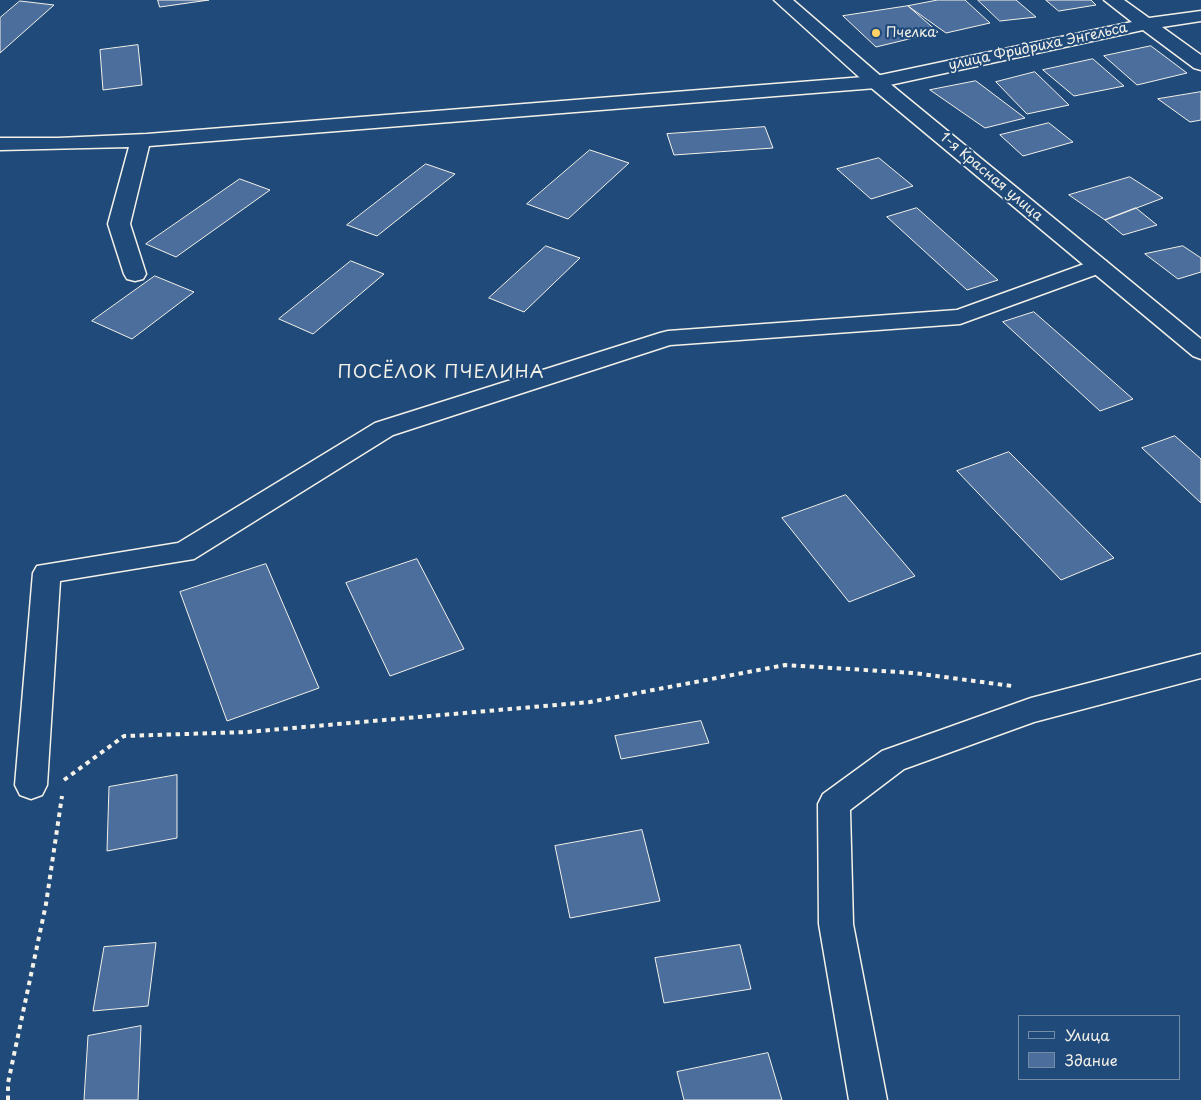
<!DOCTYPE html>
<meta charset="utf-8">
<style>
body{margin:0}
#map{position:relative;width:1201px;height:1100px;overflow:hidden;background:#1f4a7a;font-family:"Playpen Sans",sans-serif}
canvas{display:block}
.legend{position:absolute;left:1018px;top:1015px;width:162px;height:65px;box-sizing:border-box;background:#1f4a7a;border:1px solid #748da6;margin:0;padding:6px 9px;list-style:none;font-size:15px;color:#f4f1e8}
.legend li{display:flex;align-items:center;gap:10px;height:25px}
.legend b{width:25px;border:1px solid #748da6}
</style>
<div id="map">
<canvas width="1201" height="1100"></canvas>
<ul class="legend">
<li><b style="height:6px;background:#1f4a7a"></b>Улица</li>
<li><b style="height:14px;background:#4b6e9d"></b>Здание</li>
</ul>
</div>
<script>
const ctx = document.querySelector('canvas').getContext('2d');
ctx.lineJoin = 'round';
function fillPath(path, color) {
  ctx.fillStyle = color;
  ctx.fill(path, 'evenodd');
}
function strokePath(path, color, width, dash) {
  ctx.strokeStyle = color;
  ctx.lineWidth = width;
  ctx.lineCap = dash ? 'butt' : 'round';
  ctx.setLineDash(dash || []);
  ctx.stroke(path);
}
function label(font, color, halo, rows, align = 'center') {
  ctx.font = font + ' "Playpen Sans",sans-serif';
  ctx.lineWidth = 4.5;
  ctx.setLineDash([]);
  ctx.textBaseline = 'middle';
  ctx.strokeStyle = halo;
  ctx.fillStyle = color;
  for (const [text, x, y, turn = 0] of rows) {
    ctx.save();
    ctx.translate(x, y);
    ctx.rotate((+turn || 0) * Math.PI / 180);
    ctx.textAlign = isNaN(turn) ? turn : align;
    if (halo) ctx.strokeText(text, 0, 0);
    ctx.fillText(text, 0, 0);
    ctx.restore();
  }
}
const building = new Path2D(`
 M158,0H209L160,7Z
 M938,0H965L990,23L946,33L908,6Z
 M978,0H1016L1036,17L1000,21Z
 M1046,0H1091L1096,5L1059,11Z
 M20,1L54,5L0,53V18Z
 M908,6L938,32L876,47L843,16Z
 M138,45L142,85L103,90L100,50Z
 M1151,46L1187,73L1137,85L1104,56Z
 M1093,59L1124,86L1074,96L1043,70Z
 M1035,72L1069,105L1027,114L996,82Z
 M976,81L1025,118L985,128L930,90Z
 M1201,92V120L1190,122L1158,99Z
 M1049,123L1073,142L1023,156L1000,135Z
 M765,127L773,148L674,155L667,134Z
 M590,150L629,163L568,219L527,204Z
 M879,158L913,186L871,199L837,169Z
 M426,164L455,174L377,236L347,225Z
 M1130,177L1163,198L1105,220L1069,195Z
 M240,179L270,190L176,257L146,244Z
 M917,208L998,280L967,290L887,217Z
 M1136,208L1157,225L1123,235L1105,220Z
 M546,246L580,258L524,312L489,298Z
 M1183,246L1201,258V272L1178,279L1145,254Z
 M351,261L384,274L313,334L279,319Z
 M155,276L194,292L132,339L92,321Z
 M1034,312L1133,399L1100,411L1003,322Z
 M1175,436L1201,459V503L1142,448Z
 M1009,452L1114,558L1061,580L957,471Z
 M846,495L915,576L849,602L782,518Z
 M417,559L464,649L390,676L346,583Z
 M266,564L319,688L227,721L180,592Z
 M701,721L709,743L621,759L615,736Z
 M177,775V838L107,851L109,787Z
 M642,830L660,901L570,918L555,846Z
 M156,943L148,1006L93,1011L104,947Z
 M740,945L751,989L664,1003L655,958Z
 M141,1026L138,1100H84L88,1036Z
 M768,1053L782,1100H684L677,1072Z`);
fillPath(building, '#4b6e9d');
strokePath(building, '#f4f1e8', 1);
const minor = new Path2D(`
 M1104,0H1124L1149,18L1201,11V21L1162,27L1201,55V70L1194,68L1143,30L876,88L149,146L130,224L146,274L143,279L135,281L127,279L124,274L108,224L129,147L0,150V138H58L147,134L876,76L1132,22Z
 M1098,259L1106,261L1109,266L1106,271L960,324L670,345L393,435L194,559L60,581L47,785L42,795L31,799L20,795L15,785L33,573L37,566L178,543L375,423L660,333L668,331L957,310Z
 M1201,654V678L1034,722L904,769L850,810L853,924L887,1100H849L819,924L818,804L823,794L882,751L1031,698Z`);
const major = new Path2D(`
 M774,0H793L883,78L1201,339V359L1193,356L869,86Z`);
strokePath(minor, '#f4f1e8', 3);
strokePath(major, '#f4f1e8', 3);
strokePath(new Path2D(`
 M64,780L124,736L247,732L590,702L785,665L914,673L1012,686
 M8,1100V1083L46,904L62,796`), '#f4f1e8', 4, [4.5, 4.5]);
fillPath(minor, '#1f4a7a');
fillPath(major, '#1f4a7a');
for (const [x, y, r, color] of [
 [876,33,5,"#ffd166"]
]) {
  const dot = new Path2D();
  dot.arc(x, y, r, 0, 2 * Math.PI);
  ctx.fillStyle = color;
  ctx.fill(dot);
  strokePath(dot, '#1f4a7a', 2);
}
label('14px', '#f4f1e8', '#1f4a7a', [
 ["Пчелка",886,33]
], 'left');
label('14px', '#f4f1e8', '#1f4a7a', [
 ["улица Фридриха Энгельса",1038,47,-12],
 ["1-я Красная улица",991,177,40]
]);
ctx.letterSpacing = '1px';
label('18px', '#f4f1e8', '#1f4a7a', [
 ["ПОСЁЛОК ПЧЕЛИНА",441,373]
]);
ctx.letterSpacing = '0px';
</script>
